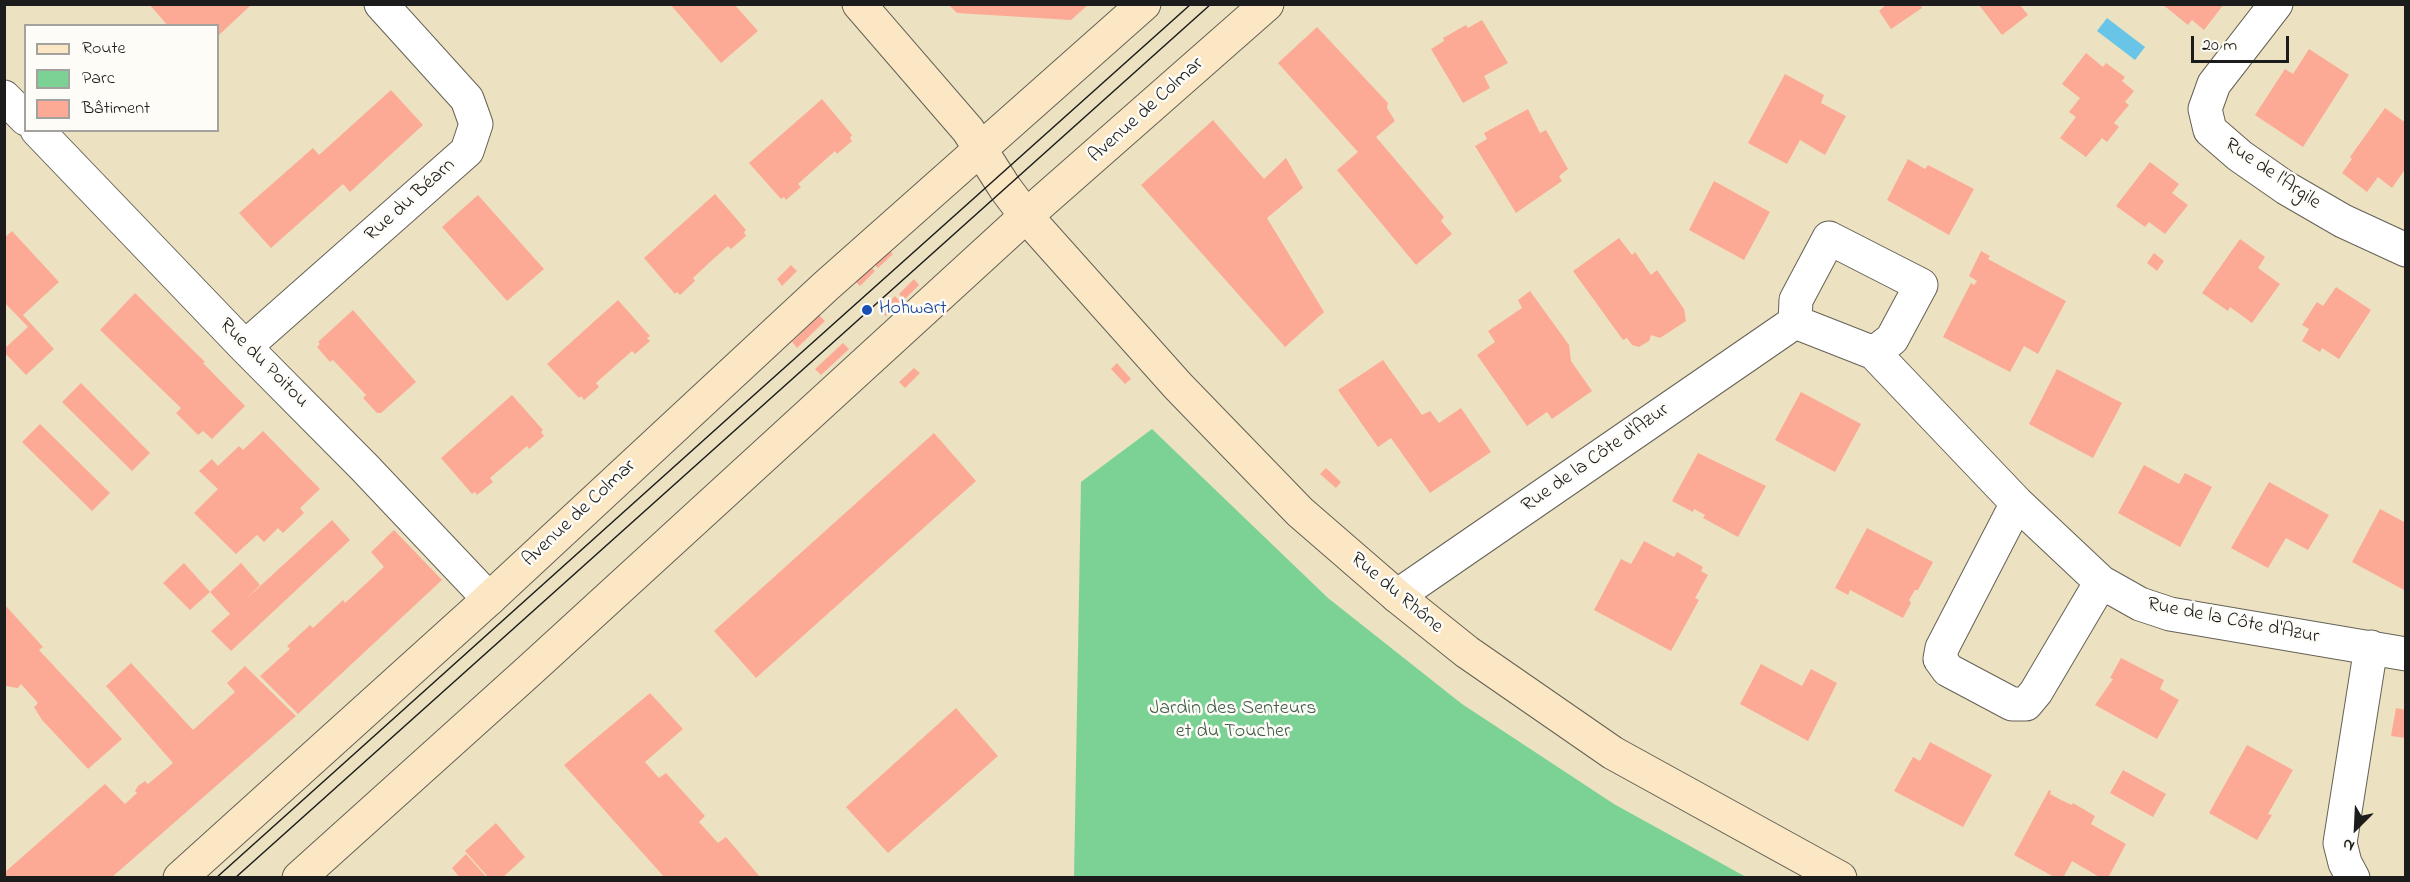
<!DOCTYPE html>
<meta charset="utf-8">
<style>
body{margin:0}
#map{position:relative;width:2410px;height:882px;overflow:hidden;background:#ece2c1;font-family:"Indie Flower",sans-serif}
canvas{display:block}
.frame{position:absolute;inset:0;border:6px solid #1c1c1c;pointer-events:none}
.legend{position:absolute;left:24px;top:24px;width:195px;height:108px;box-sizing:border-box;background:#fdfcf7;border:2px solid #a3a29f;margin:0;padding:8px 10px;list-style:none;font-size:18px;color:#1c1c1c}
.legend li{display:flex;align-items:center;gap:12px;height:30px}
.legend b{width:30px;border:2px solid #a3a29f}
.north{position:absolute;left:2326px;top:798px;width:60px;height:60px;-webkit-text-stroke:4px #fdfcf7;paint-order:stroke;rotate:204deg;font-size:16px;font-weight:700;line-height:24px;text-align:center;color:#1c1c1c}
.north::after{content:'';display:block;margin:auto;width:21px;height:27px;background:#1c1c1c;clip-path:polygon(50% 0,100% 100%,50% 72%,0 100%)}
.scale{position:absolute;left:2191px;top:36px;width:98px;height:27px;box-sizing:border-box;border:3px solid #1c1c1c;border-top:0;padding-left:8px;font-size:18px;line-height:21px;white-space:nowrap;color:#1c1c1c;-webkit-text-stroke:4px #fdfcf7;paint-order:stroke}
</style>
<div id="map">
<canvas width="2410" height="882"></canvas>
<div class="frame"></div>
<ul class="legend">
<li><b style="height:8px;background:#fbe7c3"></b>Route</li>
<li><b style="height:16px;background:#7cd295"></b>Parc</li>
<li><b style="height:16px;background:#fcaa95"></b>Bâtiment</li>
</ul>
<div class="north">N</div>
<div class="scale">20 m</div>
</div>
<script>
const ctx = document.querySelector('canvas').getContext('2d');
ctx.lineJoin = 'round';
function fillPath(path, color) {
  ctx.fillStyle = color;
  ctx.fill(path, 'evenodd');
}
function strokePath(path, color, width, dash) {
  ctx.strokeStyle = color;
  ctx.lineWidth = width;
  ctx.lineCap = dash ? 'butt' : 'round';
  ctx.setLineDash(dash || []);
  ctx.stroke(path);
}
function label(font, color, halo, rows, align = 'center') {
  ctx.font = font + ' "Indie Flower",sans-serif';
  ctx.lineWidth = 5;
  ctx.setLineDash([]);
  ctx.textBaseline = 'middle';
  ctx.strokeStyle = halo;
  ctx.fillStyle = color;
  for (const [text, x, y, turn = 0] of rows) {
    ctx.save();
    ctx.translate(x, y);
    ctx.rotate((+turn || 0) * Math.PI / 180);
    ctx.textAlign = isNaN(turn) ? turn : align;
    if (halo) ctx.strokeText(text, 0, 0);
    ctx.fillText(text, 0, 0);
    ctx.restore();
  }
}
fillPath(new Path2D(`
 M1152,429L1328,598L1462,704L1614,804L1746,877H1074L1081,482Z`), '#7cd295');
fillPath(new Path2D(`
 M2107,18L2145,47L2135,60L2097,31Z`), '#69c5e7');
fillPath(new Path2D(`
 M149,4H252L218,36V26H168Z
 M670,4H734L758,31L721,63Z
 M948,4H1089L1071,20L957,13Z
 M1887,4H1920L1922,8L1891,29L1879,11Z
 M2162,4H2224L2204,30L2192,20L2188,25Z
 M1979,5H2020L2028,15L2002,35Z
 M1482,20L1508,63L1484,76L1490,88L1463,103L1431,49L1444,41L1443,38L1466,25L1468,28Z
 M1317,27L1388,103L1387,108L1395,121L1376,137L1444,217L1441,221L1452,234L1416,265L1337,170L1358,152L1278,63Z
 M2309,49L2349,75L2303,147L2255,115L2285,69L2293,74Z
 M2086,53L2103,67L2106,63L2125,77L2122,81L2134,91L2125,102L2129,105L2114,123L2119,127L2107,142L2102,138L2086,157L2060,138L2076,117L2069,112L2080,98L2062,84Z
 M1785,74L1824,95L1821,103L1846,116L1825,155L1800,140L1787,164L1748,143Z
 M391,90L423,125L350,192L343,184L271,248L239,213L313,148L319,155Z
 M822,99L852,135L850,138L852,141L837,154L835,151L798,184L801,187L786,200L784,197L781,199L749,163Z
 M2385,108L2406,123V168L2392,188L2378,177L2367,192L2342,173L2352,159L2350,157Z
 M1528,109L1540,133L1546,130L1568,169L1559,176L1562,181L1516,213L1475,146L1487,139L1484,133Z
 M1213,120L1264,179L1286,158L1303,188L1267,218L1324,312L1285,347L1141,185Z
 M1908,159L1925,169L1928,165L1974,189L1949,235L1887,200Z
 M2150,162L2179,184L2172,193L2188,205L2165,234L2149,222L2145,227L2116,206Z
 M1714,181L1770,212L1744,260L1689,230Z
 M715,194L746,230L744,232L746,236L731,249L728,246L710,262L693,278L695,281L680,295L677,292L675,294L644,258Z
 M478,195L544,269L507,301L442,227Z
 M12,231L59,282L23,315L54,349L26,375L4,352V349L28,327L4,302V238Z
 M1619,238L1632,255L1635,252L1651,275L1657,270L1684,309L1686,321L1660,338L1651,335L1649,341L1639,347L1632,345L1627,338L1623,340L1573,271Z
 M2240,239L2265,257L2258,268L2280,284L2252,323L2230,307L2228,311L2202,293Z
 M887,248L893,254L878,268L873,263Z
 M1981,251L1990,256L1988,259L2066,301L2038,354L2024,346L2010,372L1943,337L1971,283L1974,285L1977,281L1969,276Z
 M2154,253L2164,261L2157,271L2147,263Z
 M791,265L797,271L782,286L777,279Z
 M869,265L875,271L860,286L854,280Z
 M914,279L919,285L904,300L899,294Z
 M2336,287L2371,310L2339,359L2322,348L2320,352L2302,341L2309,329L2302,325L2317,302L2323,306Z
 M1530,291L1569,345L1571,361L1592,391L1552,419L1547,412L1527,426L1477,355L1495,342L1488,331L1522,308L1518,300Z
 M135,293L205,362L203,363L245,406L212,439L203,431L198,435L176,413L181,408L100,330Z
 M895,296L901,302L886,316L880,311Z
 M618,300L650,336L647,338L650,341L635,354L632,351L596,383L599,387L584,400L581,396L579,398L547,364Z
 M353,310L416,382L381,413H377L363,398L366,395L350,378L333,360L330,362L317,347L320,344L318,342Z
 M819,315L825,321L797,348L792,342Z
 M843,343L849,349L821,375L815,369Z
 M1383,360L1422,415L1430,411L1439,423L1461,408L1491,452L1430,493L1391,438L1378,447L1338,390Z
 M1117,363L1131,379L1125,384L1111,369Z
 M914,368L920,373L905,388L899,382Z
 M2057,369L2122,403L2093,458L2029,424Z
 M81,383L150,453L132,471L62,402Z
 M1801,392L1861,424L1835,472L1775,440Z
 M512,395L543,430L541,432L544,436L529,449L527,446L490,478L493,482L477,495L475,492L472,494L441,458Z
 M40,424L110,493L92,511L22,442Z
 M263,431L320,489L300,508L304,513L283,533L278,528L264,542L257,535L236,554L194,513L218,489L199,471L212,459L218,466L239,446L243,450Z
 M934,433L976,481L756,678L714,631Z
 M1698,453L1766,486L1738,537L1703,518L1705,515L1694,509L1693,512L1672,501Z
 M2144,465L2179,484L2185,473L2212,487L2180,547L2118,513Z
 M1326,468L1341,482L1336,488L1320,474Z
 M2269,482L2329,515L2308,550L2286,538L2268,568L2231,548Z
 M2380,509L2406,523V591L2352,562Z
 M332,520L350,540L231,651L211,631L230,614L210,592L241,563L260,585L245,600Z
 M1867,528L1933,562L1918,590H1915L1909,600L1911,603L1903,618L1850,590L1848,595L1835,588Z
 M394,530L442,580L298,714L260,676L290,649L287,646L310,625L313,628L343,600L345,603L384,567L371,552Z
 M1644,541L1674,557L1677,552L1703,567L1701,571L1708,575L1695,598L1699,600L1671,651L1594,610L1621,559L1631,564Z
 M184,563L210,592L190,610L163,583Z
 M5,605L43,647L39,650L122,739L88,769L42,720L34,707L38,703L21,684L18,688L5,686Z
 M2121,658L2164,680L2160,689L2179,700L2157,739L2095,705L2113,679L2110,678Z
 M131,663L193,730L235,692L227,683L245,666L296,716L111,878H4V873L105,784L125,804L137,793L135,791L138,786L145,781L148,784L173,763L106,686Z
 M1761,664L1802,686L1811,669L1837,683L1808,741L1740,704Z
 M650,693L683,729L645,762L659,778L666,773L705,816L699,822L718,843L726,837L761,878H665L564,765Z
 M956,708L998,756L888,853L846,807Z
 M2396,708L2406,710V738L2391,736Z
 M1930,742L1992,775L1963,827L1894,791L1913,757L1920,761Z
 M2247,745L2293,770L2268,814L2272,815L2257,840L2209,813Z
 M2123,770L2166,794L2153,817L2110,793Z
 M2049,790L2051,791L2050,794L2061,800L2072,805L2073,803L2095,816L2091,824L2126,844L2108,878H2101L2072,861L2063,878H2056L2014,855Z
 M496,823L525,857L502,878H489L465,851Z
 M466,854L487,878H460L452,868Z`), '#fcaa95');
const street = new Path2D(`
 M2276,4L2214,84L2205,109L2210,130L2240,156L2286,188L2343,221L2406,250
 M4,97L26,119
 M37,130L245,347L364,467L489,599
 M1795,322L1796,300L1829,238L1921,285L1892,339L1874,353
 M245,347L467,151L476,124L467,99L381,4
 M2017,503L1942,648L1940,659L1948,670L2012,704H2026L2036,692L2101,582
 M1397,596L1795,322L1874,353L2017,503L2101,582L2140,604L2170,614L2406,654
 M2353,878L2345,863L2340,843L2371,647`);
const secondary = new Path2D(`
 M859,4L968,130L1005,188L1026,216L1178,386L1300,512L1397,596L1467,652L1613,753L1840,878
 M180,878L489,599L826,286L1144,4
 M299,878L530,670L1026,216L1267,4`);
strokePath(street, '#656156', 35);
strokePath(secondary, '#656156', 35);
strokePath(street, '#fff', 33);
strokePath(secondary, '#fbe7c3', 33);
strokePath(new Path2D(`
 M216,878C541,587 865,294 1191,4
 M235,878L1211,4`), '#1c1c1c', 1.5);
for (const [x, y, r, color] of [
 [867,310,6,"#1a4fb4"]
]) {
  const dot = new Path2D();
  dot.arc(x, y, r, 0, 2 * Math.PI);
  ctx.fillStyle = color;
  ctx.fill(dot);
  strokePath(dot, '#fdfcf7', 2);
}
label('20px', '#1c1c1c', '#fdfcf7', [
 ["Avenue de Colmar",1147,111,-42],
 ["Rue de l'Argile",2272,175,34],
 ["Rue du Béarn",411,201,-42],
 ["Rue du Poitou",263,364,45],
 ["Rue de la Côte d'Azur",1596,459,-35],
 ["Avenue de Colmar",580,514,-43],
 ["Rue du Rhône",1396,594,40],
 ["Rue de la Côte d'Azur",2233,622,11]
]);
label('20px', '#164399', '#fdfcf7', [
 ["Hohwart",879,310]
], 'left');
label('20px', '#3e5c46', '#fdfcf7', [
 ["Jardin des Senteurs",1233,710],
 ["et du Toucher",1233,733]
]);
</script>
